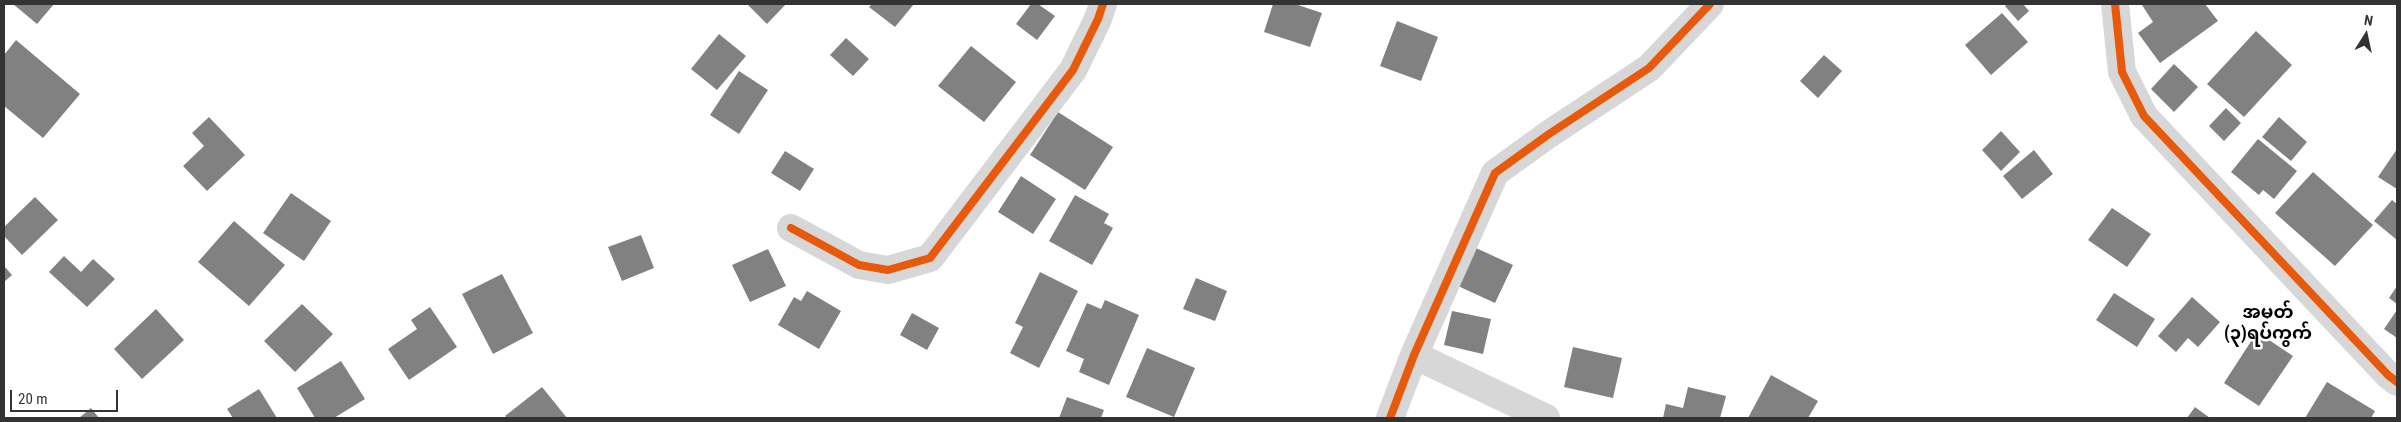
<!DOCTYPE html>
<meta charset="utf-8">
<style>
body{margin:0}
#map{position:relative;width:2401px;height:422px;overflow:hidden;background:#fff;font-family:"Roboto Condensed",sans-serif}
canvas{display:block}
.frame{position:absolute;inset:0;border:5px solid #333;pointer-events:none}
.north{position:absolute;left:2341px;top:10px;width:50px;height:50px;-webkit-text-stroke:4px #fff;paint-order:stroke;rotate:10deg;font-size:14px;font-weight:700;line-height:20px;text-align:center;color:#333}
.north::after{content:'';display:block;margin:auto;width:18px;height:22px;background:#333;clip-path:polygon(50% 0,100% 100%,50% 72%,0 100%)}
.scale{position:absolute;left:10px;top:390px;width:108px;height:22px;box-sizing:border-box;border:2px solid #333;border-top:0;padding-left:6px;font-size:15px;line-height:18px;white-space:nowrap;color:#333;-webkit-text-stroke:4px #fff;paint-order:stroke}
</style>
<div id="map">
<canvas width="2401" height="422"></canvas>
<div class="frame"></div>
<div class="north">N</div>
<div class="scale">20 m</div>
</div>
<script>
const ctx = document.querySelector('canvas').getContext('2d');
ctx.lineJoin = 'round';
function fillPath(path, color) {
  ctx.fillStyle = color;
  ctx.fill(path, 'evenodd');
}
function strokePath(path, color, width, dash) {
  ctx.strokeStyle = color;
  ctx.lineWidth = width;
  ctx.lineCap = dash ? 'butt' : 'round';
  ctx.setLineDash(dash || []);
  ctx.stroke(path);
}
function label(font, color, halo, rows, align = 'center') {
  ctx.font = font + ' "Roboto Condensed","Noto Sans Myanmar",sans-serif';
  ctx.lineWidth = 5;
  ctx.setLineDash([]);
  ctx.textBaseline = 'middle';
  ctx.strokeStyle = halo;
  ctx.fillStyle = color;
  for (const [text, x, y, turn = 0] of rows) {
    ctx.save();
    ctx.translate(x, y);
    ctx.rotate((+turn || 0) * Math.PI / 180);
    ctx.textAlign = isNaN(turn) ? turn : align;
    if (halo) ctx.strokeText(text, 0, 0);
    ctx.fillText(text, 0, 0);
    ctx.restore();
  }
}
fillPath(new Path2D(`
 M13,4H54L37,24Z
 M747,4H786L767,24Z
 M872,4H914L895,27L869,7Z
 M1031,4H1038L1055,16L1037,40L1016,24Z
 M1273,4H1295L1322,13L1310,47L1264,32Z
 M2007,4H2023L2029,11L2018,21L2005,6Z
 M2143,4H2205L2218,21L2160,63L2138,33L2153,22L2142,5Z
 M2002,13L2028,42L1991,75L1965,45Z
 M1397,21L1438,37L1421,81L1380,66Z
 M2256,31L2292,65L2244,117L2207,84Z
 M719,34L746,56L717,90L691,69Z
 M846,38L869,59L853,76L830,55Z
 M16,40L80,94L43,138L4,106V55Z
 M971,46L1016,82L984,122L938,86Z
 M1824,55L1842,71L1818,98L1800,81Z
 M2174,64L2198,87L2174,112L2151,89Z
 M739,71L768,90L739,134L710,115Z
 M2226,108L2241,123L2224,141L2209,126Z
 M1058,112L1113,147L1085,190L1030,155Z
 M209,117L245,155L207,191L183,166L204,146L192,133Z
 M2279,117L2307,142L2291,161L2262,137Z
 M2001,131L2020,152L2001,171L1982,150Z
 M2258,139L2297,171L2274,199L2263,190L2259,195L2231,172Z
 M2397,149V189L2378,177Z
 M2034,150L2053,174L2022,199L2003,176Z
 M785,151L814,169L800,191L771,173Z
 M2313,172L2373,225L2335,266L2275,213Z
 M1021,176L1056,199L1033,234L998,212Z
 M291,193L331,221L304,261L263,233Z
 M1075,195L1109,214L1104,223L1113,228L1092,265L1049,241Z
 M35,197L58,220L22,255L4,236V227Z
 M2392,200L2397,204V240L2374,221Z
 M2112,208L2151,234L2127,267L2088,240Z
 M234,221L285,265L249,306L198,262Z
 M641,235L654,268L622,281L608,247Z
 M1476,248L1513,265L1495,303L1458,286Z
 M768,249L786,286L750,302L732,265Z
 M64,256L81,272L93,259L115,279L87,307L49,272Z
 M4,266L12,275L4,282Z
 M1040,272L1078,291L1039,368L1010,353L1023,327L1015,323Z
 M502,274L533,333L493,354L462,294Z
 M1196,278L1227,291L1215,321L1183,309Z
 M2397,286V304L2389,298Z
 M807,291L841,311L819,349L778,325L794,297L801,301Z
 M2114,293L2155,319L2137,347L2096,320Z
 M2192,297L2220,322L2198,347L2188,338L2176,352L2158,336Z
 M1105,300L1139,315L1109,385L1079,372L1084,359L1066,351L1087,303L1101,309Z
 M302,304L333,334L295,372L264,341Z
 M430,307L457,347L409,380L388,349L417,329L411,320Z
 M156,309L184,340L142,379L114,349Z
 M2397,310V338L2384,329Z
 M1452,311L1491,319L1483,354L1444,345Z
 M912,313L939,328L927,350L900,335Z
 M2257,332L2293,356L2259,406L2224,383Z
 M1573,347L1622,358L1613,398L1564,387Z
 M1147,348L1195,368L1174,417L1126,397Z
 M341,361L365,399L334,418H315L297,388Z
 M1771,375L1818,401L1808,418H1748Z
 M2327,382L2375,411L2371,418H2305Z
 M542,387L567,418H507L505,416Z
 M1688,387L1726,396L1720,418H1663L1666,404L1683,408Z
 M259,389L277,418H233L227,409Z
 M1067,397L1104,410L1101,418H1059Z
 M2195,407L2210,418H2187Z
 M91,408L99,418H79Z`), '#818181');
strokePath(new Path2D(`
 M2115,4L2122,72L2144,116L2388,375L2397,382
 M791,228L859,265L888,270L930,258L1073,70L1098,19L1103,4
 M1414,355L1546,418
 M1390,418L1414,355L1495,173L1549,134L1649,68L1710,4`), '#d7d7d7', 28);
strokePath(new Path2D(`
 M2115,4L2122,72L2144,116L2388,375L2397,382
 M791,228L859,265L888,270L930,258L1073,70L1098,19L1103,4
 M1390,418L1414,355L1495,173L1549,134L1649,68L1710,4`), '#e8590c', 8);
label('bold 18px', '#000', '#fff', [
 ["အမှတ်",2268,313],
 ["(၃)ရပ်ကွက်",2268,334]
]);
</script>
